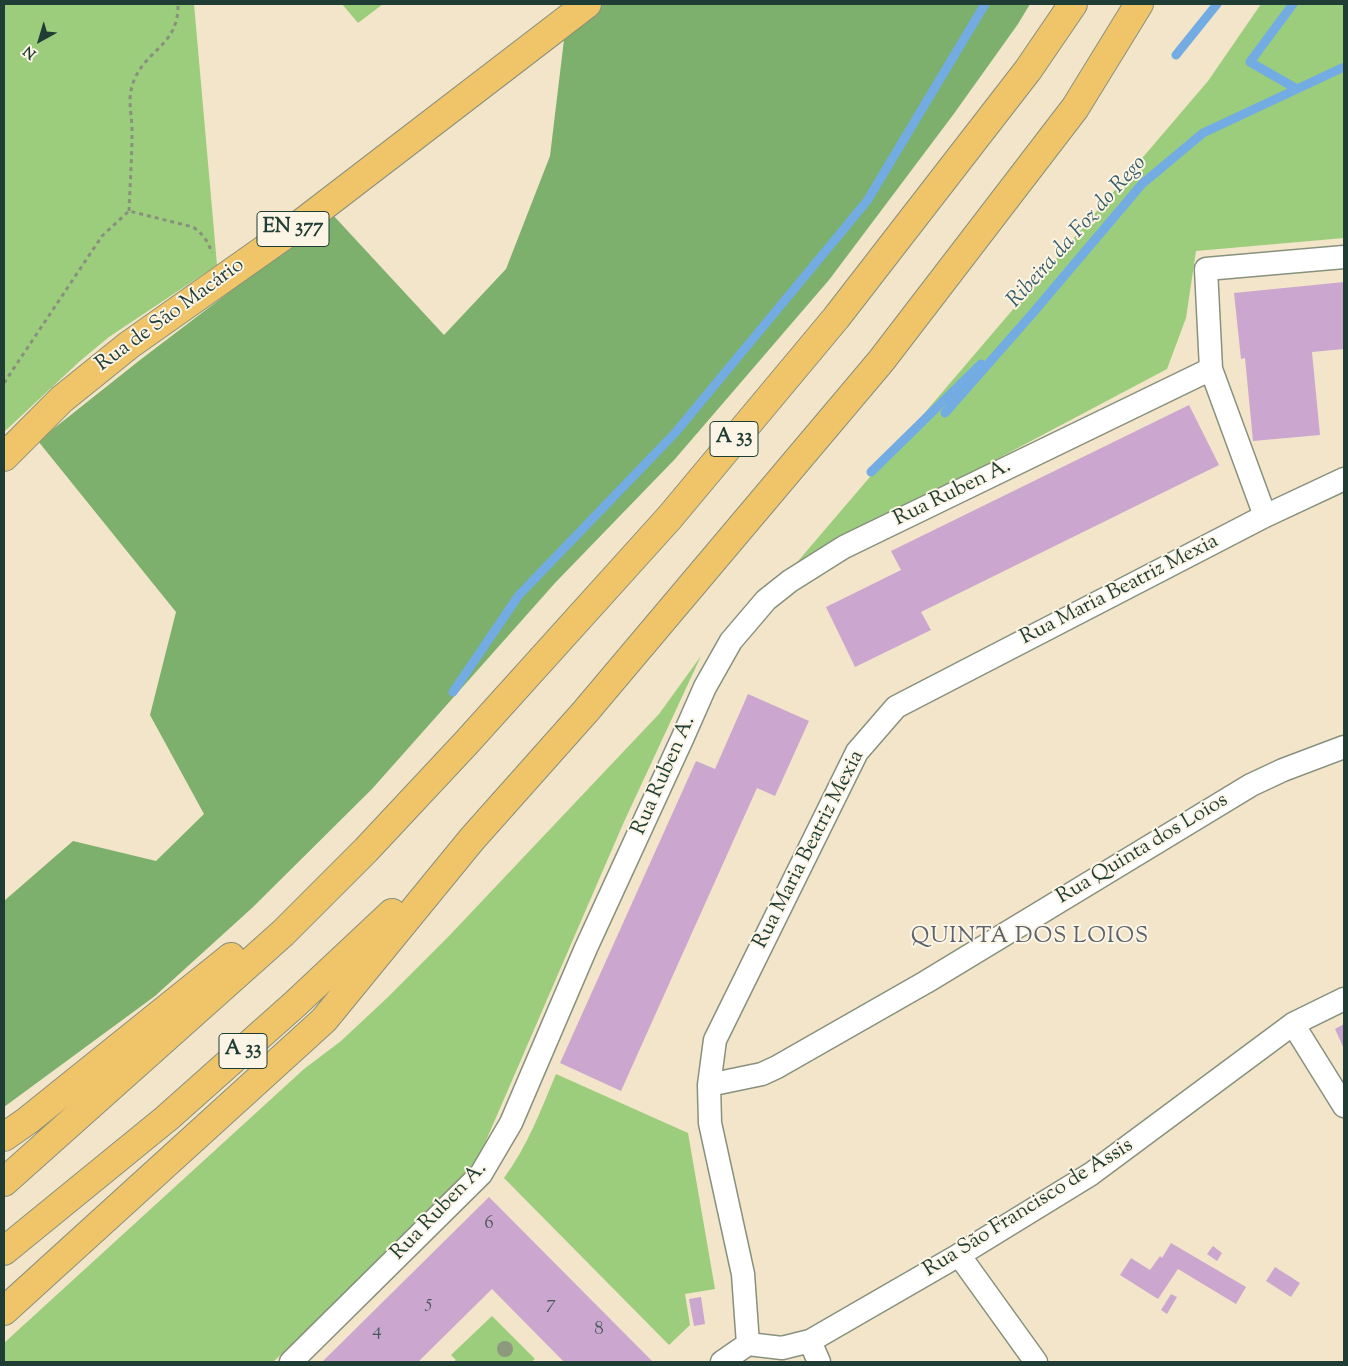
<!DOCTYPE html>
<meta charset="utf-8">
<style>
body{margin:0}
#map{position:relative;width:1348px;height:1366px;overflow:hidden;background:#f2e5c9;font-family:"Sorts Mill Goudy",serif}
canvas{display:block}
.frame{position:absolute;inset:0;border:5px solid #1f3d34;pointer-events:none}
.north{position:absolute;left:15px;top:15px;width:50px;height:50px;-webkit-text-stroke:4px #fcf5e5;paint-order:stroke;rotate:219deg;font-size:14px;font-weight:700;line-height:20px;text-align:center;color:#1f3d34}
.north::after{content:'';display:block;margin:auto;width:18px;height:22px;background:#1f3d34;clip-path:polygon(50% 0,100% 100%,50% 72%,0 100%)}
</style>
<div id="map">
<canvas width="1348" height="1366"></canvas>
<div class="frame"></div>
<div class="north">N</div>
</div>
<script>
const ctx = document.querySelector('canvas').getContext('2d');
ctx.lineJoin = 'round';
function fillPath(path, color) {
  ctx.fillStyle = color;
  ctx.fill(path, 'evenodd');
}
function strokePath(path, color, width, dash) {
  ctx.strokeStyle = color;
  ctx.lineWidth = width;
  ctx.lineCap = dash ? 'butt' : 'round';
  ctx.setLineDash(dash || []);
  ctx.stroke(path);
}
function label(font, color, halo, rows, align = 'center') {
  ctx.font = font + ' "Sorts Mill Goudy",serif';
  ctx.lineWidth = 4;
  ctx.setLineDash([]);
  ctx.textBaseline = 'middle';
  ctx.strokeStyle = halo;
  ctx.fillStyle = color;
  for (const [text, x, y, turn = 0] of rows) {
    ctx.save();
    ctx.translate(x, y);
    ctx.rotate((+turn || 0) * Math.PI / 180);
    ctx.textAlign = isNaN(turn) ? turn : align;
    if (halo) ctx.strokeText(text, 0, 0);
    ctx.fillText(text, 0, 0);
    ctx.restore();
  }
}
fillPath(new Path2D(`
 M4,4H194L217,265L109,337L80,361L4,432Z
 M342,4H383L358,23Z
 M1261,4H1344V238L1196,251L1186,318L1167,369L793,567L1208,81Z
 M701,656L623,824L472,1173L273,1362H4V1343L304,1069L341,1041L387,998L448,937L659,714Z
 M556,1074L688,1133L715,1289L685,1294L690,1325L669,1345L504,1178C527,1147 541,1110 556,1074Z
 M492,1316L535,1359L531,1362H453L456,1360L451,1355Z`), '#9ccd7c');
fillPath(new Path2D(`
 M600,4H1030L1018,24L953,115L829,280L675,459L555,583L372,789L252,908L155,996L4,1107V901L73,841L156,861L204,814L150,715L176,612L38,441L140,360L332,214L444,335L506,269L550,156L566,23Z`), '#7db06c');
strokePath(new Path2D(`
 M1293,4L1250,62L1297,89
 M1176,55L1217,4
 M945,413L1032,314L1142,184L1203,133L1344,67
 M871,472L981,364
 M453,692L519,595L675,433L867,201L985,4`), '#73ace3', 9);
fillPath(new Path2D(`
 M1344,282V349L1312,352L1320,435L1253,441L1245,358L1241,359L1234,293Z
 M1189,405L1219,465L921,612L931,630L855,667L826,607L901,570L891,551Z
 M748,694L809,721L775,796L757,788L621,1091L560,1063L696,761L715,769Z
 M1344,1024V1049L1335,1029Z
 M489,1197L653,1362H564L492,1289L418,1362H322Z
 M1171,1243L1246,1287L1236,1304L1178,1269L1158,1299L1120,1275L1131,1258L1150,1270L1160,1256L1162,1258Z
 M1213,1246L1222,1253L1217,1261L1207,1254Z
 M1275,1267L1300,1283L1291,1297L1266,1281Z
 M1171,1294L1177,1297L1167,1314L1161,1310Z
 M701,1297L705,1324L694,1326L689,1299Z`), '#cba7d0');
const street = new Path2D(`
 M1265,516L1211,369L1206,269L1344,257
 M1293,1024L1344,1106
 M709,1085L762,1074L777,1067L926,982L1251,785L1283,770L1344,747
 M959,1255L1036,1362
 M810,1341L819,1362
 M748,1344L743,1274L710,1123L709,1085L715,1040L857,752L896,707L1265,516L1344,479
 M748,1344L782,1348L810,1341L959,1255L1091,1174L1293,1024L1344,999
 M291,1362L481,1174L511,1123L586,948L683,737L705,687L731,641L766,600L790,581L844,547L1211,369
 M722,1362L748,1344`);
const primary = new Path2D(`
 M4,457L62,399L129,345L299,225L587,4`);
const highway = new Path2D(`
 M4,1137L27,1121L231,957
 M4,1182L283,933L366,850L467,742L670,517L836,318L1028,70L1073,4
 M4,1251L167,1118L295,1004L392,913
 M4,1311L324,1020L472,839L585,712L881,361L1075,108L1139,4`);
strokePath(street, '#88917e', 25);
strokePath(primary, '#88917e', 30);
strokePath(highway, '#88917e', 30);
strokePath(new Path2D(`
 M129,211C130,185 132,158 132,131C132,111 126,98 135,78C148,49 179,44 178,4
 M4,383L102,236L129,211L193,227C203,234 208,241 212,253`), '#88917e', 3, [4, 4]);
strokePath(street, '#fff', 22);
strokePath(primary, '#f0c469', 28);
strokePath(highway, '#f0c469', 28);
ctx.fillStyle = '#8c997f';
for (const [x, y] of [
 [505,1349]
]) {
  ctx.beginPath();
  ctx.arc(x, y, 8, 0, 2 * Math.PI);
  ctx.fill();
}
label('19px', '#4a585b', null, [
 ["6",489,1225],
 ["5",429,1304],
 ["7",551,1305],
 ["8",599,1331],
 ["4",377,1332]
]);
for (const [x, y, w] of [
 [293,229,72],
 [734,439,48],
 [243,1051,48]
]) {
  const box = new Path2D();
  box.roundRect(x - w / 2, y - 17.5, w, 35, 4);
  ctx.fillStyle = '#fcf5e5';
  ctx.fill(box);
  strokePath(box, '#1f3d34', 1);
}
label('bold 20px', '#1f3d34', null, [
 ["EN 377",293,229],
 ["A 33",734,439],
 ["A 33",243,1051]
]);
label('21px', '#1f3d34', '#fcf5e5', [
 ["Rua de São Macário",171,316,-36],
 ["Rua Ruben A.",953,494,-26],
 ["Rua Maria Beatriz Mexia",1120,591,-27],
 ["Rua Ruben A.",665,776,-66],
 ["Rua Maria Beatriz Mexia",810,850,-63],
 ["Rua Quinta dos Loios",1143,850,-31],
 ["Rua São Francisco de Assis",1029,1209,-32],
 ["Rua Ruben A.",440,1212,-46]
]);
label('italic 22px', '#385e69', '#fcf5e5', [
 ["Ribeira da Foz do Rego",1078,233,-48]
]);
ctx.letterSpacing = '1px';
label('22px', '#5b626b', '#fcf5e5', [
 ["QUINTA DOS LOIOS",1030,938]
]);
ctx.letterSpacing = '0px';
</script>
